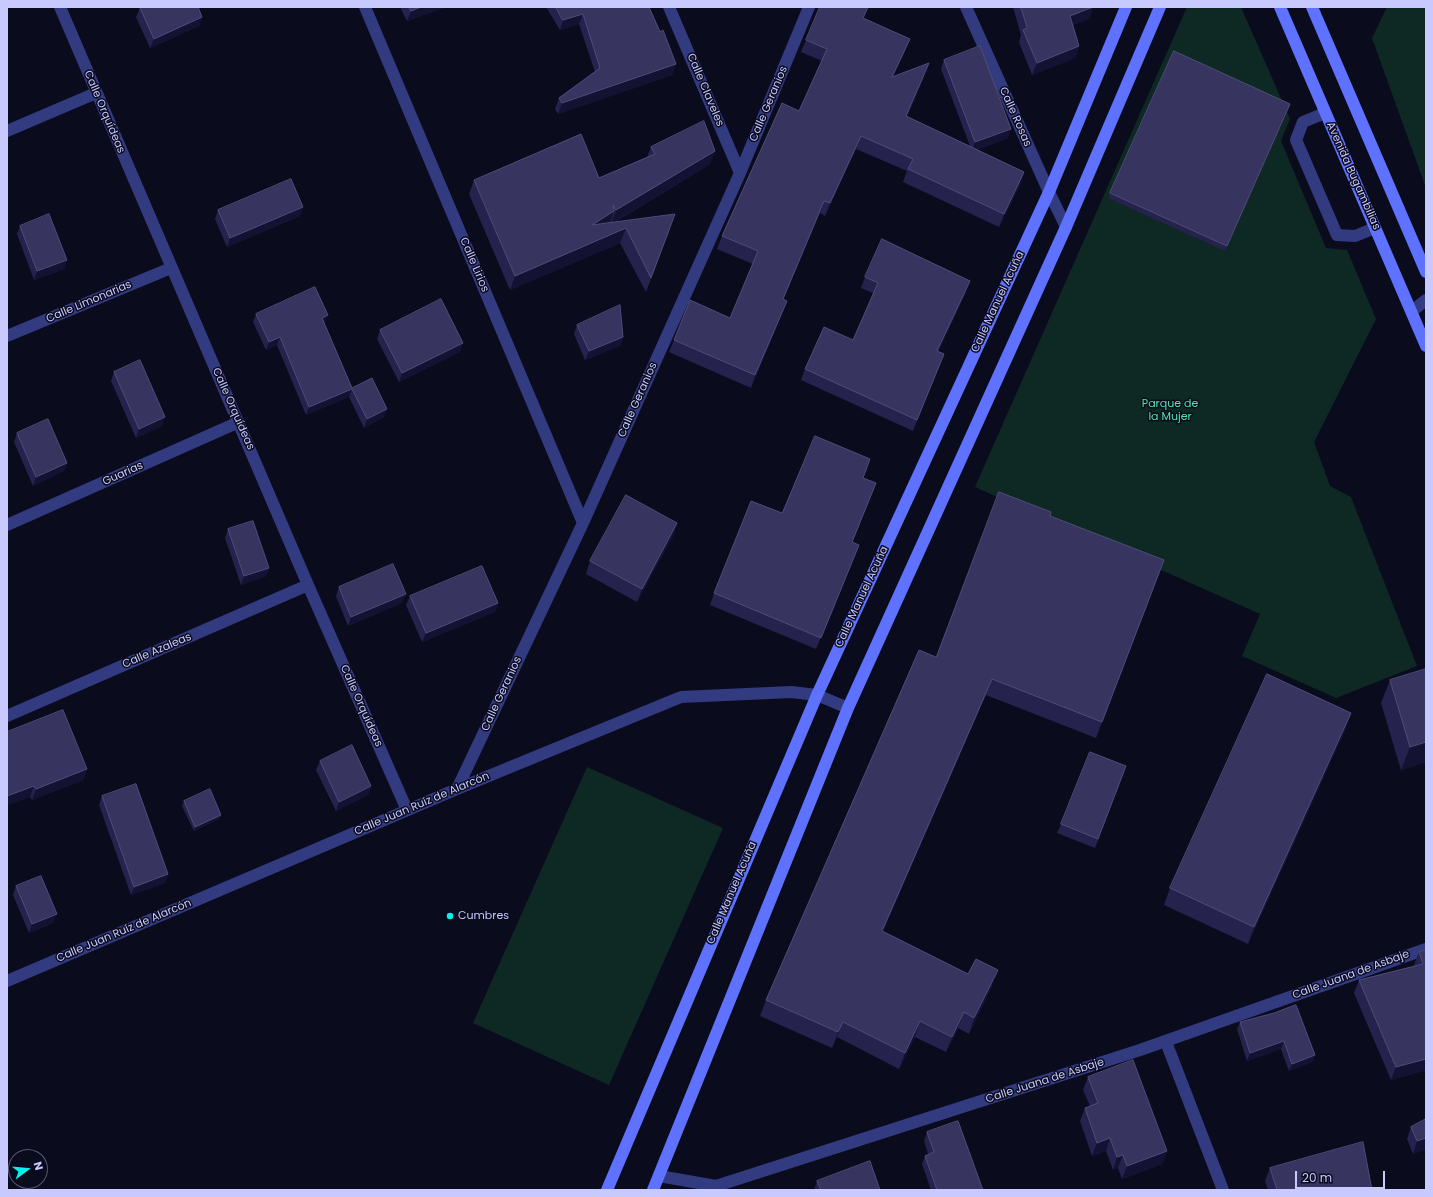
<!DOCTYPE html>
<meta charset="utf-8">
<style>
body{margin:0}
#map{position:relative;width:1433px;height:1197px;overflow:hidden;background:#0b0b1e;font-family:Poppins,sans-serif}
canvas{display:block}
.frame{position:absolute;inset:0;border:8px solid #c8c9ff;pointer-events:none}
.north{position:absolute;left:8px;top:1149px;width:40px;height:40px;box-sizing:border-box;background:#0b0b1e;border:1px solid #575778;border-radius:50%;rotate:74deg;font-size:11px;font-weight:700;line-height:16px;text-align:center;color:#c8c9ff}
.north::after{content:'';display:block;margin:auto;width:14px;height:18px;background:#00f3ea;clip-path:polygon(50% 0,100% 100%,50% 72%,0 100%)}
.scale{position:absolute;left:1295px;top:1171px;width:90px;height:18px;box-sizing:border-box;border:2px solid #c8c9ff;border-top:0;padding-left:5px;font-size:12px;line-height:14px;white-space:nowrap;color:#c8c9ff;-webkit-text-stroke:3px #0b0b1e;paint-order:stroke}
</style>
<div id="map">
<canvas width="1433" height="1197"></canvas>
<div class="frame"></div>
<div class="north">N</div>
<div class="scale">20 m</div>
</div>
<script>
const ctx = document.querySelector('canvas').getContext('2d');
ctx.lineJoin = 'round';
function fillPath(path, color) {
  ctx.fillStyle = color;
  ctx.fill(path, 'evenodd');
}
function strokePath(path, color, width, dash) {
  ctx.strokeStyle = color;
  ctx.lineWidth = width;
  ctx.lineCap = dash ? 'butt' : 'round';
  ctx.setLineDash(dash || []);
  ctx.stroke(path);
}
function label(font, color, halo, rows, align = 'center') {
  ctx.font = font + ' Poppins,sans-serif';
  ctx.lineWidth = 3;
  ctx.setLineDash([]);
  ctx.textBaseline = 'middle';
  ctx.strokeStyle = halo;
  ctx.fillStyle = color;
  for (const [text, x, y, turn = 0] of rows) {
    ctx.save();
    ctx.translate(x, y);
    ctx.rotate((+turn || 0) * Math.PI / 180);
    ctx.textAlign = isNaN(turn) ? turn : align;
    if (halo) ctx.strokeText(text, 0, 0);
    ctx.fillText(text, 0, 0);
    ctx.restore();
  }
}
fillPath(new Path2D(`
 M1187,7H1241L1290,119L1281,141L1326,248L1347,250L1376,319L1314,442L1330,486L1351,497L1417,666L1336,698L1242,656L1260,614L975,487Z
 M1387,7H1426V188L1372,38Z
 M587,767L723,828L609,1085L473,1023Z`), '#0e2924');
strokePath(new Path2D(`
 M1325,113L1303,122L1296,140L1337,235L1355,236L1375,228`), '#333b80', 12);
strokePath(new Path2D(`
 M60,7L308,585L407,810
 M365,7L583,523
 M669,7L740,173
 M966,7L1049,192L1066,227
 M7,131L96,93
 M1412,311L1426,300
 M7,336L171,268
 M7,525L239,422
 M7,716L308,585
 M457,789L583,523L740,173L809,7
 M7,981L457,789L681,697L791,692L817,695L848,708
 M1166,1042L1223,1190
 M659,1176L716,1186L1140,1050L1426,949`), '#333b80', 12);
strokePath(new Path2D(`
 M1280,7L1426,346
 M1312,7L1426,272
 M607,1190L817,695L1049,192L1126,7
 M653,1190L848,708L1066,227L1160,7`), '#5f71ff', 12);
fillPath(new Path2D(`
 M400,7H446L407,21Z
 M546,7H649L676,64L672,75L558,114L555,109L559,98L595,72L579,24L560,30Z
 M1013,7H1093L1089,19L1073,25L1079,46L1075,58L1032,75L1019,42L1021,35Z
 M140,8L202,17L199,26L150,48L136,17Z
 M864,19L905,51L893,76L925,75L907,117L970,146L941,69L944,60L1008,138L976,150L1024,172L1020,185L999,227L903,182L907,171L856,149L825,216L820,213L783,300L782,314L751,388L669,352L674,340L730,318L753,264L717,249L722,236L799,111L822,61L801,52L806,40Z
 M1290,104L1225,251L1108,198L1110,193Z
 M651,147L715,151L709,165L615,222L670,229L646,292L620,243L510,290L469,194L474,180L599,178L647,157Z
 M218,210L300,216L227,247L215,219Z
 M20,226L67,260L64,269L34,280L17,234Z
 M865,277L966,292L938,352L944,354L913,431L801,380L805,369L853,340L873,293L861,288Z
 M256,314L325,323L324,324L352,388L384,417L364,428L349,397L306,415L277,345L266,350L253,322Z
 M577,325L623,337L620,346L585,360L574,334Z
 M380,330L460,352L399,382L377,339Z
 M114,372L162,426L136,438L111,381Z
 M17,433L67,463L64,471L33,486L14,442Z
 M870,459L863,478L876,483L852,543L859,545L816,649L710,605L714,593L782,513Z
 M1050,516L1158,576L1096,738L986,695L883,931L992,986L969,1034L958,1028L946,1052L915,1037L899,1069L837,1037L832,1048L760,1016L766,1000L936,657Z
 M677,523L673,536L637,602L586,574L590,561Z
 M228,529L269,568L266,576L241,585L225,538Z
 M339,587L402,603L348,626L336,596Z
 M410,596L498,603L495,612L422,642L406,605Z
 M1390,680L1426,762L1401,770L1381,703Z
 M1351,713L1345,730L1248,944L1164,905L1170,888Z
 M7,732L87,769L83,780L32,800L30,797L7,805Z
 M320,761L371,786L368,795L336,811L316,770Z
 M1126,766L1095,848L1057,833L1061,824Z
 M102,796L168,874L165,883L131,895L99,805Z
 M184,801L219,819L194,831L182,806Z
 M16,886L53,923L29,933L13,895Z
 M1426,950V1070L1391,1080L1354,993L1359,980L1415,966L1414,965L1419,952Z
 M1240,1022L1315,1055L1312,1062L1289,1071L1281,1049L1247,1061L1237,1029Z
 M1088,1077L1167,1151L1162,1164L1122,1179L1118,1168L1113,1170L1106,1151L1092,1156L1080,1121L1085,1108L1090,1106L1083,1090Z
 M1426,1119V1149L1413,1154L1407,1139L1411,1127Z
 M927,1132L983,1190H931L922,1164L925,1156L928,1154L924,1141Z
 M1270,1168L1372,1190H1268L1265,1181Z
 M817,1181L880,1190H814Z`), '#25234d');
fillPath(new Path2D(`
 M421,7H446L407,21L411,11Z
 M868,7H869L858,31L863,18Z
 M1093,7L1089,19L1066,28L1070,16Z
 M583,14L579,24L560,30L563,20Z
 M202,17L199,26L150,48L154,39Z
 M910,39L905,51L887,90L892,77Z
 M1079,46L1075,58L1032,75L1037,63Z
 M929,63L925,75L902,129L906,116Z
 M676,64L672,75L558,114L562,103Z
 M1290,104L1289,108L1225,251L1227,246Z
 M1011,129L1008,138L972,151L975,142Z
 M861,136L856,149L825,216L830,203Z
 M715,151L709,165L611,224L616,210Z
 M1024,172L1020,185L999,227L1004,214Z
 M824,201L820,213L778,312L783,299Z
 M303,207L300,216L227,247L230,238Z
 M614,211L609,226L592,225Z
 M626,228L620,243L510,290L515,276Z
 M67,260L64,269L34,280L37,271Z
 M970,281L966,292L933,362L937,351Z
 M787,301L782,314L751,388L755,375Z
 M328,315L325,323L319,326L322,318Z
 M280,337L277,345L266,350L269,342Z
 M623,337L620,346L585,360L589,351Z
 M463,343L460,352L399,382L402,373Z
 M944,354L940,365L913,431L917,420Z
 M352,389L349,397L306,415L309,407Z
 M387,409L384,417L364,428L367,419Z
 M165,417L162,426L136,438L139,429Z
 M67,463L64,471L33,486L36,477Z
 M876,483L872,495L847,554L852,542Z
 M677,523L673,536L637,602L642,589Z
 M859,545L854,557L816,649L821,638Z
 M1164,560L1158,576L1096,738L1102,722Z
 M269,568L266,576L241,585L244,576Z
 M406,594L402,603L348,626L351,617Z
 M498,603L495,612L422,642L426,633Z
 M992,679L986,695L876,946L882,931Z
 M1351,713L1345,730L1248,944L1254,927Z
 M1426,742V762L1401,770L1410,747Z
 M87,769L83,780L32,800L36,789Z
 M34,786L30,797L7,805V796Z
 M371,786L368,795L336,811L339,802Z
 M221,815L219,819L194,831L195,827Z
 M168,874L165,883L131,895L134,887Z
 M57,914L53,923L29,933L32,924Z
 M998,970L992,986L969,1034L974,1018Z
 M964,1012L958,1028L946,1052L952,1037Z
 M920,1021L915,1037L899,1069L905,1053Z
 M843,1022L837,1037L832,1048L838,1032Z
 M1284,1041L1281,1049L1247,1061L1250,1053Z
 M1315,1055L1312,1062L1289,1071L1292,1064Z
 M1426,1059V1070L1391,1080L1396,1067Z
 M1110,1138L1106,1151L1092,1156L1097,1143Z
 M1426,1138V1149L1413,1154L1417,1141Z
 M1167,1151L1162,1164L1122,1179L1127,1166Z
 M1123,1155L1118,1168L1113,1170L1117,1157Z`), '#131232');
const building = new Path2D(`
 M142,7H198L202,17L154,39L140,8Z
 M409,7H421L411,11Z
 M556,7H649L660,32L663,30L676,64L562,103L559,98L600,68L583,14L563,20Z
 M820,7H868L863,18L910,39L892,77L929,63L906,116L1024,172L1004,214L908,169L913,159L861,136L830,203L824,201L783,299L787,301L755,375L674,340L690,300L730,318L758,251L722,236L782,103L799,111L827,49L806,40Z
 M1021,7H1093L1070,16L1079,46L1037,63L1023,30L1027,28Z
 M980,46L1011,129L975,142L944,60Z
 M1174,51L1290,104L1227,246L1110,193Z
 M704,121L715,151L616,210L613,205L614,211L592,225L675,214L651,278L626,228L515,276L474,180L581,134L599,178L655,154L651,147Z
 M291,179L303,207L230,238L218,210Z
 M49,214L67,260L37,271L20,226Z
 M882,239L970,281L937,351L944,354L917,420L805,369L824,327L853,340L878,283L865,277Z
 M315,287L328,315L322,318L352,388L372,378L387,409L367,419L352,389L309,407L280,337L269,342L256,314Z
 M441,299L463,343L402,373L380,330Z
 M620,305L623,337L589,351L577,325Z
 M140,360L165,417L139,429L114,372Z
 M48,419L67,463L36,477L17,433Z
 M815,436L870,459L863,478L876,483L852,542L859,545L821,638L714,593L751,501L782,513Z
 M999,492L1051,512L1050,516L1164,560L1102,722L992,679L882,931L968,974L976,959L998,970L974,1018L964,1012L952,1037L920,1021L905,1053L843,1022L838,1032L766,1000L919,650L936,657Z
 M626,495L677,523L642,589L590,561Z
 M253,521L269,568L244,576L228,529Z
 M393,564L406,594L351,617L339,587Z
 M482,566L498,603L426,633L410,596Z
 M1426,669V742L1410,747L1390,680Z
 M1267,674L1351,713L1254,927L1170,888Z
 M63,710L87,769L36,789L34,786L7,796V732Z
 M352,745L371,786L339,802L320,761Z
 M1090,752L1126,766L1098,839L1061,824Z
 M136,784L168,874L134,887L102,796Z
 M210,789L221,815L195,827L184,801Z
 M41,876L57,914L32,924L16,886Z
 M1426,950V1059L1396,1067L1359,980L1423,964L1419,952Z
 M1296,1005L1315,1055L1292,1064L1284,1041L1250,1053L1240,1022L1274,1013Z
 M1133,1060L1167,1151L1127,1166L1123,1155L1117,1157L1110,1138L1097,1143L1085,1108L1098,1103L1088,1077Z
 M1426,1119V1138L1417,1141L1411,1127Z
 M958,1121L983,1190H937L925,1156L934,1152L927,1132Z
 M1363,1142L1372,1190H1277L1270,1168Z
 M870,1161L880,1190H821L817,1181Z`);
fillPath(building, '#373460');
strokePath(building, '#4e4c79', 1);
for (const [x, y, r, color] of [
 [450,916,4,"#00f3ea"]
]) {
  const dot = new Path2D();
  dot.arc(x, y, r, 0, 2 * Math.PI);
  ctx.fillStyle = color;
  ctx.fill(dot);
  strokePath(dot, '#0b0b1e', 1.5);
}
label('11px', '#c8c9ff', '#0b0b1e', [
 ["Calle Claveles",705,90,67],
 ["Calle Geranios",769,104,-67],
 ["Calle Orquídeas",104,112,67],
 ["Calle Rosas",1015,117,66],
 ["Avenida Bugambilias",1353,176,66],
 ["Calle Lirios",474,265,67],
 ["Calle Limonarias",89,302,-23],
 ["Calle Manuel Acuña",998,302,-65],
 ["Calle Geranios",638,400,-66],
 ["Calle Orquídeas",233,409,66],
 ["Guarias",123,474,-24],
 ["Calle Manuel Acuña",862,597,-65],
 ["Calle Azaleas",157,651,-23],
 ["Calle Geranios",502,694,-65],
 ["Calle Orquídeas",361,706,66],
 ["Calle Juan Ruíz de Alarcón",422,804,-23],
 ["Calle Manuel Acuña",732,893,-67],
 ["Calle Juan Ruíz de Alarcón",124,931,-23],
 ["Calle Juana de Asbaje",1351,975,-20],
 ["Calle Juana de Asbaje",1045,1081,-18]
]);
label('11px', '#4ee5aa', '#0b0b1e', [
 ["Parque de",1170,404],
 ["la Mujer",1170,417]
]);
label('11px', '#c8c9ff', '#0b0b1e', [
 ["Cumbres",458,916]
], 'left');
</script>
